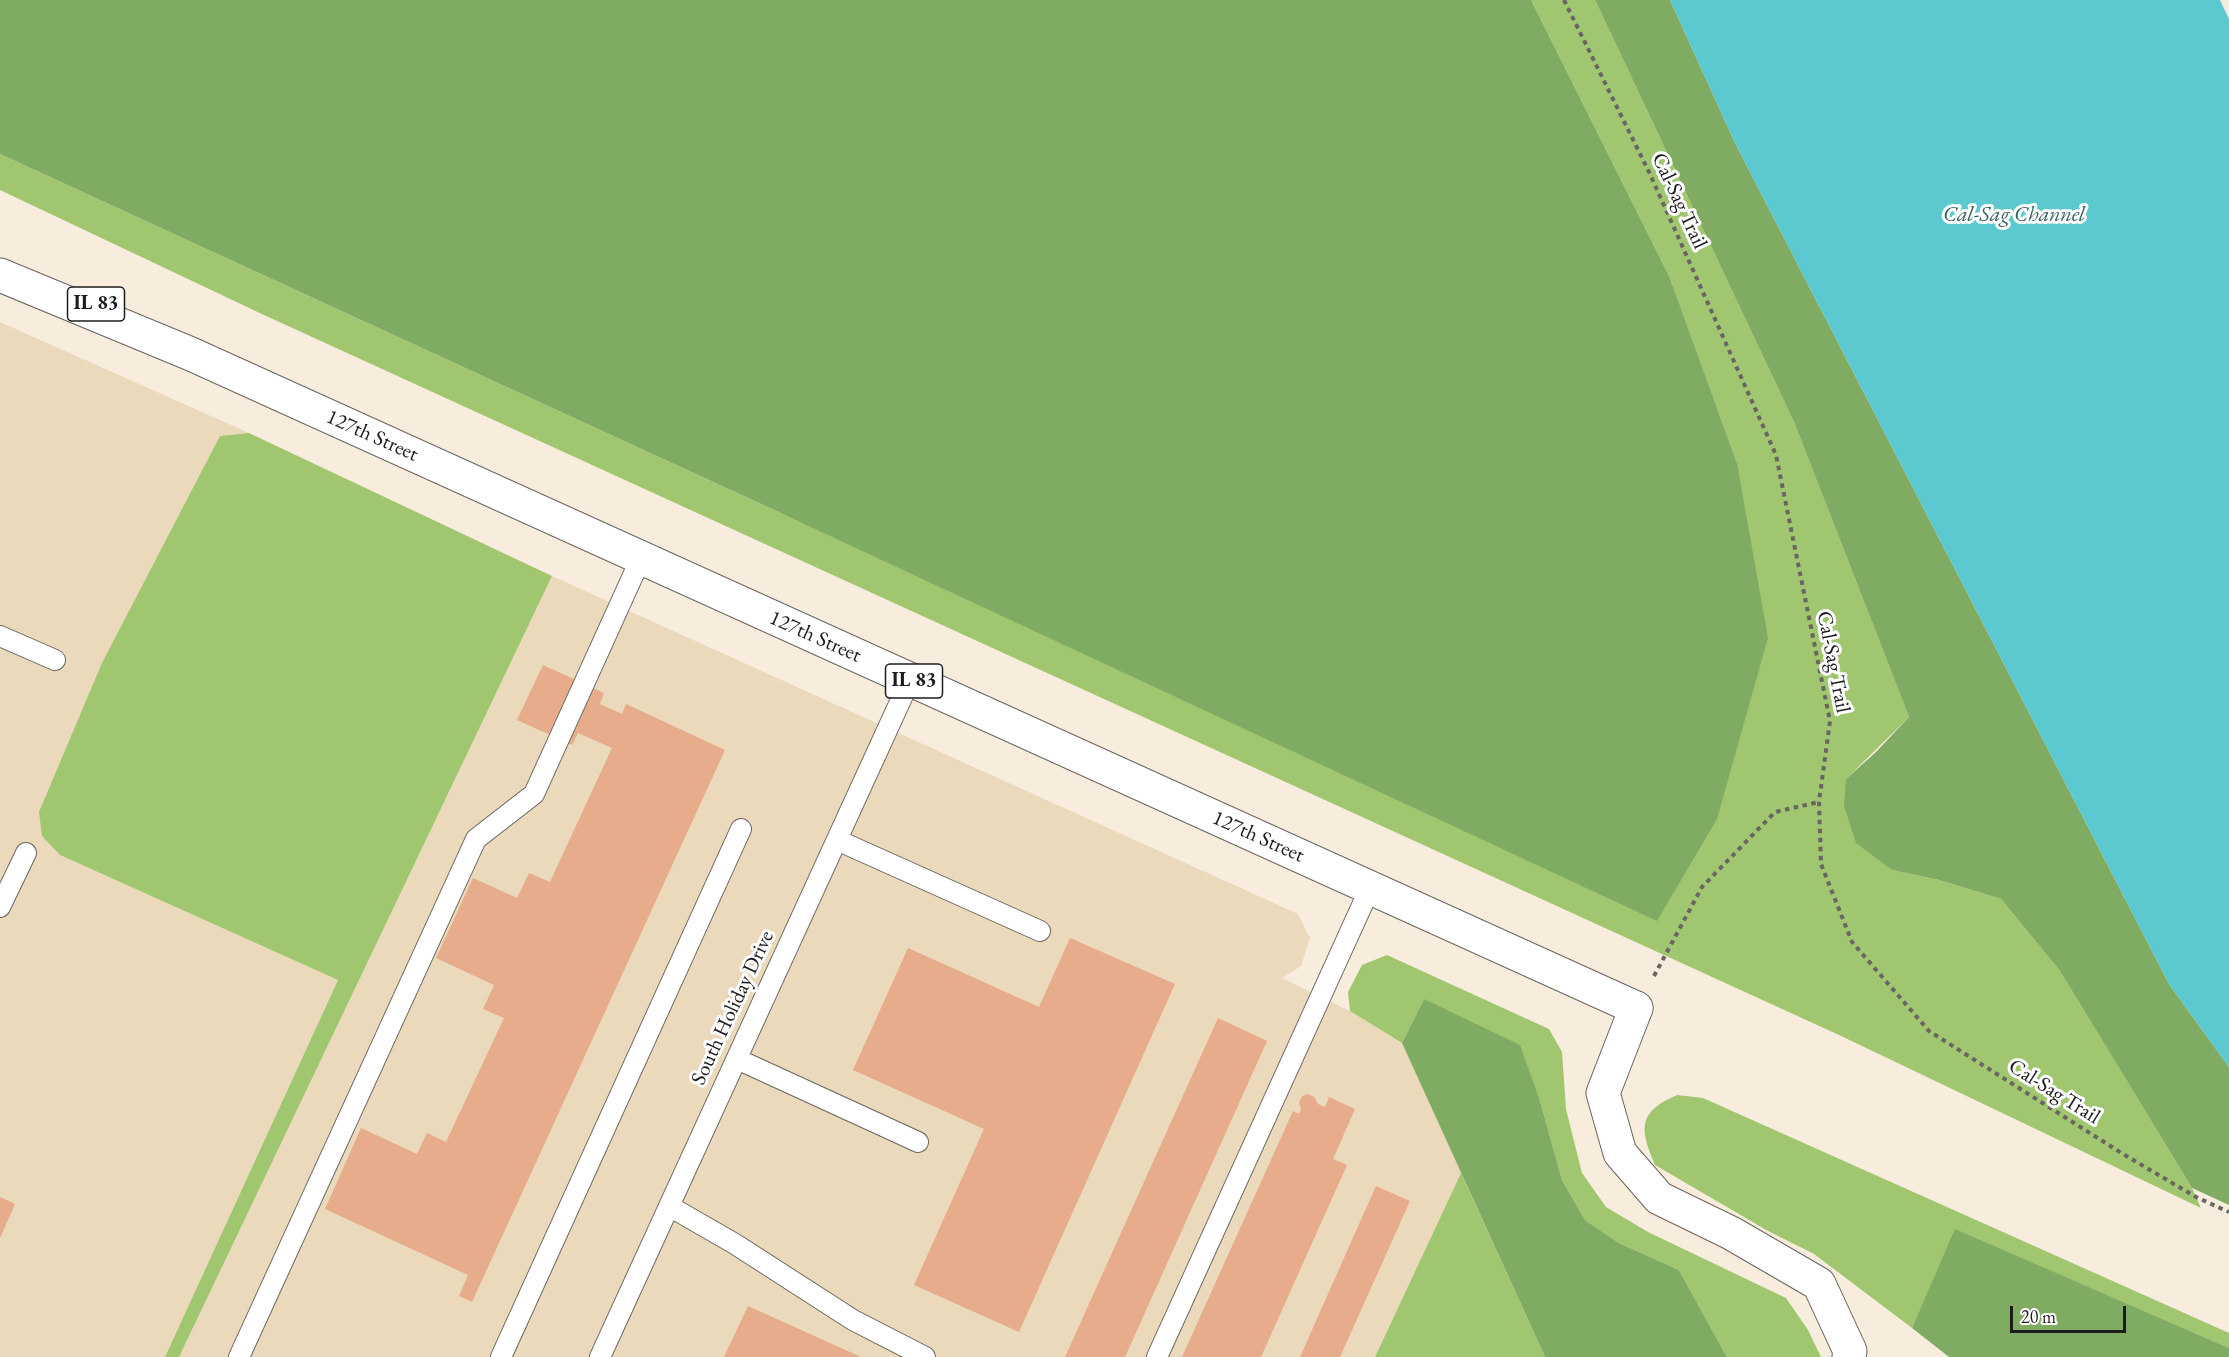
<!DOCTYPE html>
<style>
body{margin:0}
#map{position:relative;width:2229px;height:1357px;overflow:hidden;background:#f8eddd;font-family:"EB Garamond",serif}
canvas{display:block}
.scale{position:absolute;left:2010px;top:1306px;width:116px;height:27px;box-sizing:border-box;border:3px solid #1c1c1c;border-top:0;padding-left:8px;font-size:18px;line-height:21px;white-space:nowrap;color:#1c1c1c;-webkit-text-stroke:4px #fff;paint-order:stroke}
</style>
<div id="map">
<canvas width="2229" height="1357"></canvas>
<div class="scale">20 m</div>
</div>
<script>
const ctx = document.querySelector('canvas').getContext('2d');
ctx.lineJoin = 'round';
function fillPath(path, color) {
  ctx.fillStyle = color;
  ctx.fill(path, 'evenodd');
}
function strokePath(path, color, width, dash) {
  ctx.strokeStyle = color;
  ctx.lineWidth = width;
  ctx.lineCap = dash ? 'butt' : 'round';
  ctx.setLineDash(dash || []);
  ctx.stroke(path);
}
function label(font, color, halo, rows, align = 'center') {
  ctx.font = font + ' "EB Garamond",serif';
  ctx.lineWidth = 6;
  ctx.setLineDash([]);
  ctx.textBaseline = 'middle';
  ctx.strokeStyle = halo;
  ctx.fillStyle = color;
  for (const [text, x, y, turn = 0] of rows) {
    ctx.save();
    ctx.translate(x, y);
    ctx.rotate((+turn || 0) * Math.PI / 180);
    ctx.textAlign = isNaN(turn) ? turn : align;
    if (halo) ctx.strokeText(text, 0, 0);
    ctx.fillText(text, 0, 0);
    ctx.restore();
  }
}
fillPath(new Path2D(`
 M0,322L249,433L220,436L42,836L60,855L338,980L165,1357H0Z
 M552,576L1298,914L1310,938L1301,966L1282,978L1350,1011L1402,1043L1461,1173L1375,1357H179Z`), '#ead9ba');
fillPath(new Path2D(`
 M1531,0H1595L1794,422L1909,717L1846,779L1892,870L1939,880L2001,899L2060,971L2192,1188L2201,1208L1839,1035L264,315L0,190V154L785,515L1737,463L1670,278Z
 M249,433L552,576L179,1357H165L338,980L60,855L42,836L39,812L102,663L220,436Z
 M1387,955L1549,1029L1562,1052L1566,1109L1582,1173L1606,1207L1648,1232L1786,1298L1808,1330L1821,1357H1727L1679,1270L1619,1243L1585,1220L1562,1180L1540,1101L1424,999L1402,1043L1350,1011L1348,992L1362,965Z
 M1677,1095L1703,1098L2229,1333V1348L1956,1230L1912,1328L1814,1254L1768,1231L1655,1165C1639,1128 1638,1112 1677,1095Z
 M1461,1173L1545,1357H1375Z`), '#a0c670');
fillPath(new Path2D(`
 M0,0H1531L1670,278L1737,463L1768,638L1717,819L1657,921L785,515L0,154Z
 M1595,0H1670L1735,143L2169,984L2229,1067V1205L2192,1188L2060,971L2001,899L1939,880L1892,870L1856,843L1844,806L1846,779L1876,752L1909,717L1794,422Z
 M1424,999L1520,1045L1540,1101L1562,1180L1585,1220L1619,1243L1679,1270L1727,1357H1545L1402,1043Z
 M1955,1229L2229,1348V1357H1949L1912,1328Z`), '#80ab62');
fillPath(new Path2D(`
 M1670,0H2220L2229,19V1067L2169,984L1735,143Z`), '#5cc9d1');
fillPath(new Path2D(`
 M543,665L604,693L600,704L622,714L626,704L725,750L472,1302L459,1296L468,1275L325,1209L361,1128L417,1154L427,1133L446,1142L504,1018L483,1009L494,985L436,958L473,878L517,898L529,873L550,882L612,748L578,733L572,745L517,720Z
 M1070,938L1175,984L1019,1332L914,1285L984,1129L853,1070L908,948L1039,1007Z
 M1218,1018L1267,1041L1125,1357H1065Z
 M1308,1094L1314,1097L1318,1104L1325,1107L1329,1097L1355,1109L1333,1159L1347,1165L1261,1357H1182L1293,1111L1299,1114L1301,1109L1299,1102L1302,1096Z
 M1376,1186L1410,1201L1340,1357H1300Z
 M0,1197L15,1204L0,1238Z
 M748,1306L861,1357H724Z`), '#e6ac8b');
const service = new Path2D(`
 M0,636L55,660
 M837,840L1040,931
 M0,907L26,853
 M737,1059L918,1142
 M669,1206L735,1244L853,1320L925,1357
 M239,1357L476,839L534,794L641,558
 M501,1357L741,829
 M600,1357L910,680
 M1157,1357L1370,888`);
const minor = new Path2D(`
 M1636,1008L1603,1093L1620,1153L1659,1198L1731,1233L1819,1284L1850,1351L1849,1357`);
const primary = new Path2D(`
 M0,275L191,354L1636,1008`);
strokePath(service, '#696560', 22);
strokePath(minor, '#696560', 35);
strokePath(primary, '#696560', 35);
strokePath(new Path2D(`
 M1564,0L1649,172L1776,455L1830,721L1819,802L1821,864L1852,942L1929,1031L2123,1154L2196,1197L2229,1212
 M1654,976L1702,887L1775,812L1819,802`), '#696560', 4, [4.5, 4.5]);
strokePath(service, '#fff', 20);
strokePath(minor, '#fff', 33);
strokePath(primary, '#fff', 33);
for (const [x, y, w] of [
 [96,304,57],
 [914,681,57]
]) {
  const box = new Path2D();
  box.roundRect(x - w / 2, y - 17, w, 34, 4.5);
  ctx.fillStyle = '#fff';
  ctx.fill(box);
  strokePath(box, '#1c1c1c', 1.5);
}
label('bold 20px', '#1c1c1c', null, [
 ["IL 83",96,304],
 ["IL 83",914,681]
]);
label('21px', '#1c1c1c', '#fff', [
 ["Cal-Sag Trail",1679,201,65],
 ["127th Street",372,436,24],
 ["127th Street",815,637,24],
 ["Cal-Sag Trail",1833,662,79],
 ["127th Street",1258,837,24],
 ["South Holiday Drive",733,1008,-65],
 ["Cal-Sag Trail",2054,1092,32]
]);
label('italic 22px', '#366164', '#fff', [
 ["Cal-Sag Channel",2014,215]
]);
</script>
